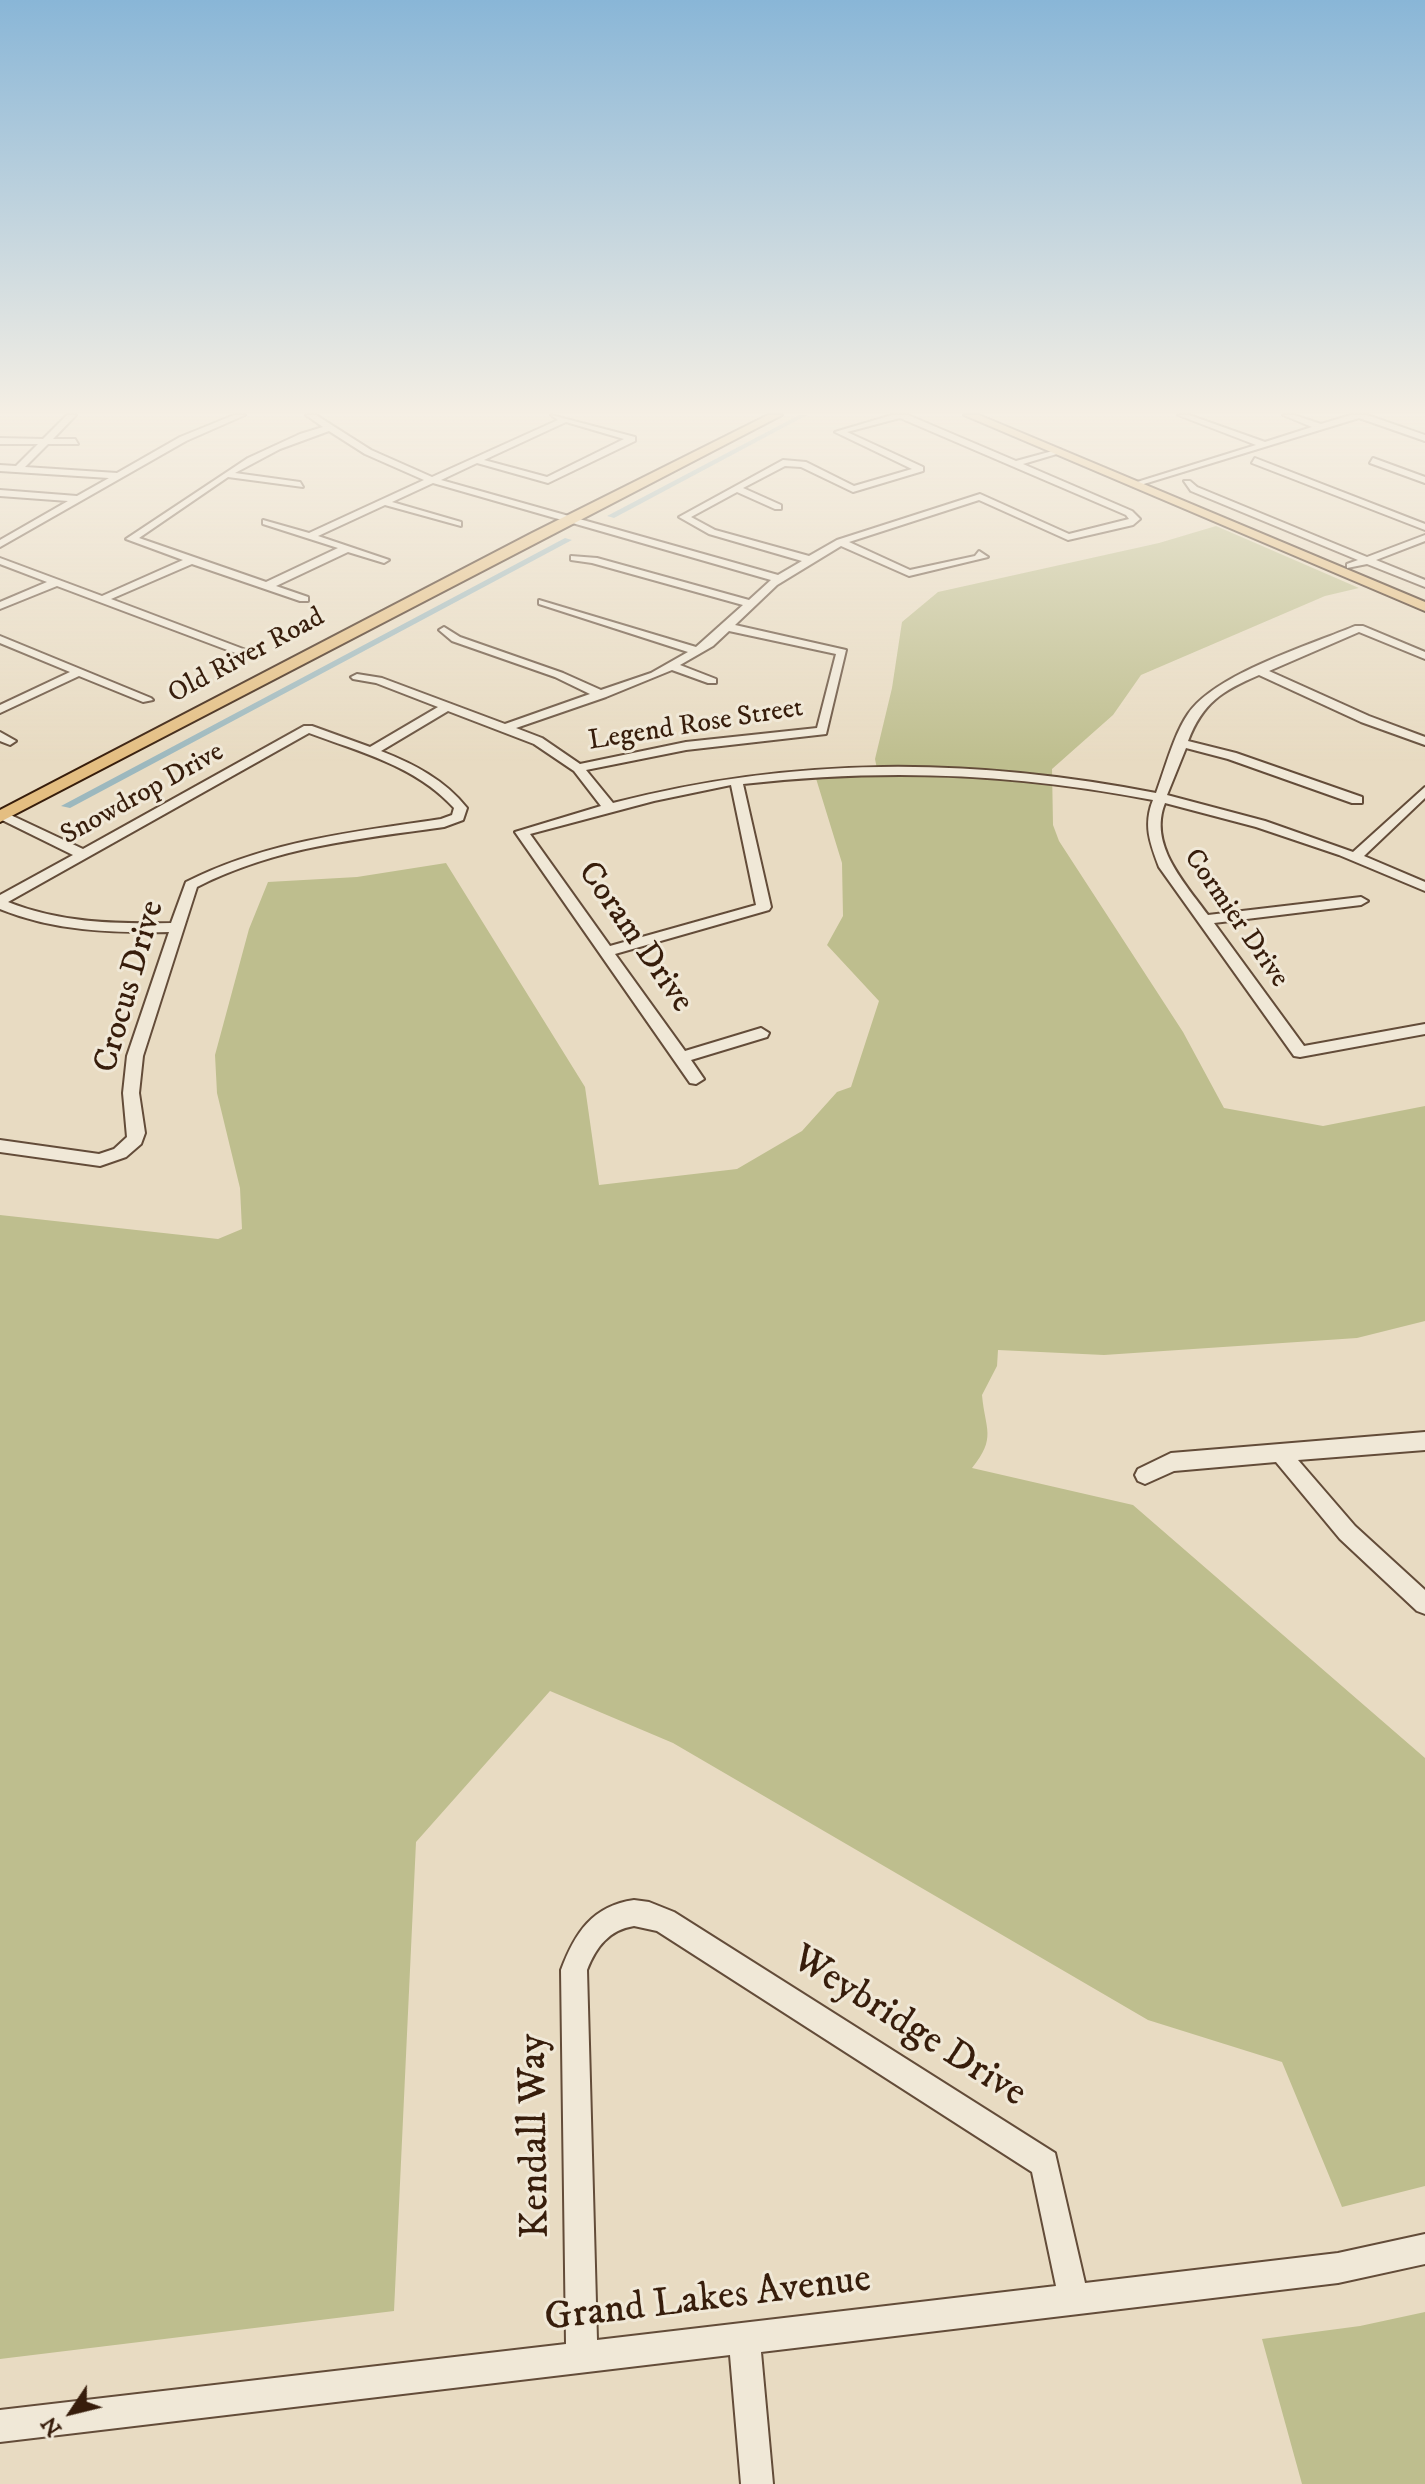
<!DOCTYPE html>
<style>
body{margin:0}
#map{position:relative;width:1425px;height:2484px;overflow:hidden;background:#e8dbc2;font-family:"IM FELL DW Pica",serif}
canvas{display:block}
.north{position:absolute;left:32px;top:2372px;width:80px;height:80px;-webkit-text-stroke:6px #f0e8d7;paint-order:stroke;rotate:235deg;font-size:22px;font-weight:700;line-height:32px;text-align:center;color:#371d0b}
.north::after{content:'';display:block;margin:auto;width:28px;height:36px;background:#371d0b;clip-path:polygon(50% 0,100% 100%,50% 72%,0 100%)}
</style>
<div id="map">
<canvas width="1425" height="2484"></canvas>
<div class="north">N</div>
</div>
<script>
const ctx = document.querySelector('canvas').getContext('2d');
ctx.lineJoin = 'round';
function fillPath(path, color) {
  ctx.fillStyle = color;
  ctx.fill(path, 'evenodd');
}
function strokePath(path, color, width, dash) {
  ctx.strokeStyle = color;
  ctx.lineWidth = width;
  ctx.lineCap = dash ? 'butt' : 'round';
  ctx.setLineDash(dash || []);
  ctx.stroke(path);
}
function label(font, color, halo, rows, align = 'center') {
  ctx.font = font + ' "IM FELL DW Pica",serif';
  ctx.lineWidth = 6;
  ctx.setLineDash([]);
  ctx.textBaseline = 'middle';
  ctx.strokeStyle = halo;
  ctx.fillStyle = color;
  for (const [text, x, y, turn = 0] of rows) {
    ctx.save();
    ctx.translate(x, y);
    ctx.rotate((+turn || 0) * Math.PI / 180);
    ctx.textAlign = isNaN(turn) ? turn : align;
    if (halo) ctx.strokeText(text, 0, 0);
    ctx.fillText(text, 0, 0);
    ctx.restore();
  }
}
fillPath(new Path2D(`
 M1216,526L1359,588L1325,596L1141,675L1113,715L1052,769L1053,825L1059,841L1183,1032L1224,1108L1323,1126L1425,1106V1321L1357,1338L1104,1355L998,1350L997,1366L982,1395C985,1430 997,1437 972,1468L1133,1505L1425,1758V2186L1342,2207L1282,2062L1148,2020L673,1743L550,1691L416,1842L394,2311L0,2359V1215L218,1239L242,1229L240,1188L217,1093L215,1055L249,929L268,882L357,877L446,863L585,1087L599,1185L737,1169L802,1131L837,1092L851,1087L879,1001L827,945L843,916L842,863L814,772L877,769L875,759L892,688L902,622L938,592L1159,543Z
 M1425,2312V2484H1302L1262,2339L1360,2326Z`), '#bebe8e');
fillPath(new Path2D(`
 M799,415H807L614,518L607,516Z
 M565,538L572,540L70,808L61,806Z`), '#9cb8be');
const minor = new Path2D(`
 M67,415H76L53,439H75L78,444H48L25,467L117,473L180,437L234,415H245L186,441L0,547V540L68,501L0,496V490L77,496L109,478L0,471V465L16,466L38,444H0V438L43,439Z
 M306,415H316L371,450L432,477L558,420L551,415L635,437V441L548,483L477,463L441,480L778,575L802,561L709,534L679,517L783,460L806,462L854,486L912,469L835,432L892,415H908L1016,461L1060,449V453L1023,464L1132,511L1140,519L1133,525L1068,540L979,500L849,542L910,570L975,556L979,551L988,557L909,576L841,546L777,585L735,625L846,650L826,734L686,750L586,770L613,803C795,756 971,757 1156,793C1165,769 1174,734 1188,714C1215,674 1310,645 1355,626H1363L1425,652V659L1359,632L1269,671L1369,716L1425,737V745L1361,722L1259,675C1222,691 1203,702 1188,741L1236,753L1362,797V803H1352L1228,759L1186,748L1167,795L1265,821L1353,852L1425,787V798L1364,856L1425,882V891L1339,855L1256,827L1165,803C1148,845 1185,883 1208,915L1361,897L1368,901L1361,905L1214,923L1304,1046L1425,1024V1034L1300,1057L1294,1056L1159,867C1150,843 1143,825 1153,800C1011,773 886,768 743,784L771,907L769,910L615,954L685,1051L761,1028L769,1033L767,1037L691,1060L704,1079L696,1084L690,1083L515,832L601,806L574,771L534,744L448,711L381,751C414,764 445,780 467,808L463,820L444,827C358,839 275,847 197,887L143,1056L139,1093L145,1133L141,1144L126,1157L100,1166L0,1152V1140L99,1154L114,1149L127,1137L123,1093L127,1056L169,932C111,933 54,931 0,909V895L73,855L0,819V810L83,849L304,726H312L370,747L438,707L376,683L353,679L351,677L357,674L382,678L505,724L590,694L555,677L452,641L439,630L444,627L460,637L563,673L601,690L651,673L688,652L539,604V600L696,647L743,605L592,563L571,560V556L597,558L749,600L771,580L433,483L392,502L461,522V526L385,505L318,536L389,560L384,563L348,552L276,586L308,597V601H300L192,564L111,599L246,650V654H238L57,586L0,609V602L47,582L0,564V558L102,596L183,560L126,539L248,458L300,434L323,427ZM900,418L1126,515L1129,519L1069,534L980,494L837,540L809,556L715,530L691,517L737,492L775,509H781V505L743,488L785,466L801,467L853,492L923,471V467L847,432ZM566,422L624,439L547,477L484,460ZM329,431L365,454L424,480L309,533L263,520V524L338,548L266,582L139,538L228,477L303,487L300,482L235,473L280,449ZM729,631L836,654L817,728L686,742L580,764L542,738L516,728L606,697L672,670L708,683H716V679L680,665L713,646ZM309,733C360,752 416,766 454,808L452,815L441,819C353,832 267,841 186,882L171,923C115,924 61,923 8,902ZM731,785L756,905L610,946L530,834L654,801Z
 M1178,415H1189L1265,442L1312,427L1283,415H1294L1321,424L1351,415H1367L1425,435V441L1359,418L1134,487V483L1256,445Z
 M1255,458L1425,524V530L1252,463Z
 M1373,458L1425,477V483L1370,463Z
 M1184,481H1190L1197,487L1367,557L1425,535V541L1376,560L1425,580V587L1367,564L1347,568V564L1358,560L1191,491Z
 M0,636L151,698L153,700L143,702L79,676L0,713V705L70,672L0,643Z
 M0,732L16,741L10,745L0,741Z
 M1425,1432V1450L1298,1460L1355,1526L1425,1590V1614L1417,1611L1340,1539L1276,1462L1174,1471L1145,1484L1138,1481L1135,1475L1138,1469L1171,1453Z
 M634,1900L649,1902L674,1912L1055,2153L1085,2283L1338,2253L1425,2234V2264L1338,2283L761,2352L773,2484H741L730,2355L0,2442V2410L566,2344L561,1970C575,1933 592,1906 634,1900ZM634,1926L657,1931L1032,2172L1056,2286L597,2340L587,1970C596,1947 609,1930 634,1926Z`);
const major = new Path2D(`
 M768,415H782L0,822V810L532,533Z
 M964,415H979L1425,602V611Z`);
strokePath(minor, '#634c39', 4);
strokePath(major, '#371d0b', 4);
fillPath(minor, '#f0e8d7');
fillPath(major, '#e4be81');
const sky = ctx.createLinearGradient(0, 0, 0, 763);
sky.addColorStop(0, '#89b6d7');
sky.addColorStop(0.54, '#f5efe4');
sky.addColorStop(1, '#f5efe400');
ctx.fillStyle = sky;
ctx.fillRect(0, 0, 1425, 763);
label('28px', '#371d0b', '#f0e8d7', [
 ["Old River Road",247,657,-28],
 ["Legend Rose Street",696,726,-9],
 ["Snowdrop Drive",143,795,-29],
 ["Cormier Drive",1235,919,55]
]);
label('34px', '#371d0b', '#f0e8d7', [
 ["Coram Drive",634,938,55],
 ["Crocus Drive",131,987,-74]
]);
label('40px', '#371d0b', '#f0e8d7', [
 ["Weybridge Drive",908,2028,32],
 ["Kendall Way",537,2136,-91],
 ["Grand Lakes Avenue",708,2301,-7]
]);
</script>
